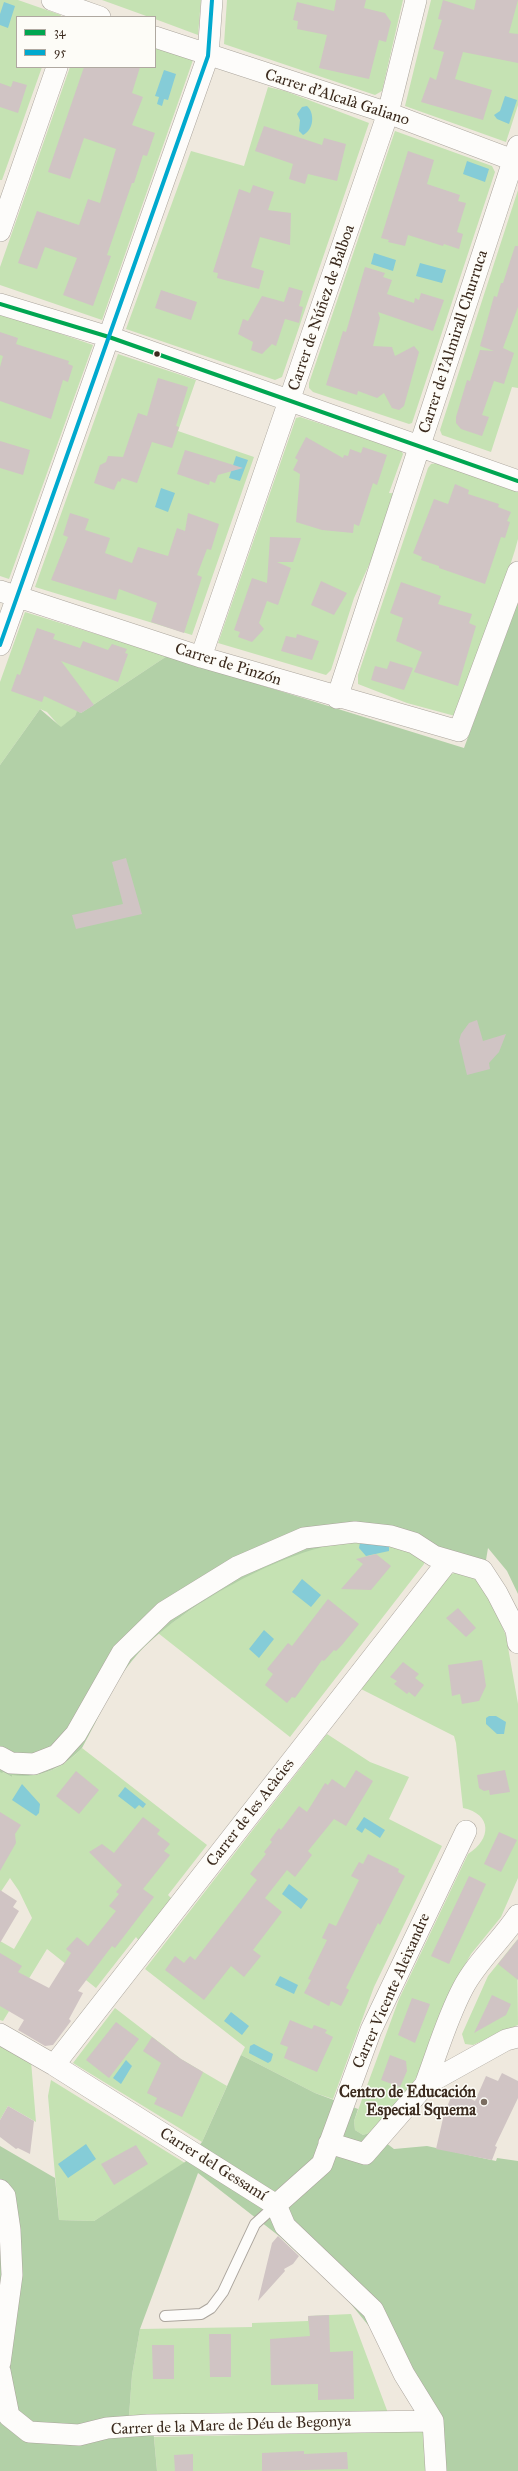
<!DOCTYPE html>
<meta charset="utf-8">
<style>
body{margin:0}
#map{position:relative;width:518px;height:2471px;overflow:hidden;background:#efe9de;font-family:"IM FELL Great Primer",serif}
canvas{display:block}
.legend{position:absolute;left:16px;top:16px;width:140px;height:52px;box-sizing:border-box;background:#fdfcf7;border:1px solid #afa8a0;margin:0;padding:5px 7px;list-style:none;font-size:12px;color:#3b2a1e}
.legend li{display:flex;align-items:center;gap:8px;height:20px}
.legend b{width:20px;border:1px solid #afa8a0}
</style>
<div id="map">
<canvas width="518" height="2471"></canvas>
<ul class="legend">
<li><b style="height:5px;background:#00a651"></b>34</li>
<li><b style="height:5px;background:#00a9ce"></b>95</li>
</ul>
</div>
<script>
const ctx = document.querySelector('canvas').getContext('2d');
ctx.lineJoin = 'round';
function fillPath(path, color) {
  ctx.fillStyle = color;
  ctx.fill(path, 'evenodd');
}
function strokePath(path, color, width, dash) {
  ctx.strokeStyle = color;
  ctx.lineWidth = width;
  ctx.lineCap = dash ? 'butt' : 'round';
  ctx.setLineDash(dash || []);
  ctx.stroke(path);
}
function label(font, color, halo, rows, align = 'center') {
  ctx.font = font + ' "IM FELL Great Primer",serif';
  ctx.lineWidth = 3;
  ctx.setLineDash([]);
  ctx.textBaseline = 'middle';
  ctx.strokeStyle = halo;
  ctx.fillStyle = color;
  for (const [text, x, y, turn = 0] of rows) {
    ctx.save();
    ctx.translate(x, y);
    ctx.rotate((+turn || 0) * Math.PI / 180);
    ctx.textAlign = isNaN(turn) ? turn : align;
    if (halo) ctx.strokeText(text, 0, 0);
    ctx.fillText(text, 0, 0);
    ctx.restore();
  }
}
fillPath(new Path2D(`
 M0,0H18L61,15L60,17H17V67H42L2,180H0Z
 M102,0H201L198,35L155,19V17H149Z
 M227,0H403L382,91L375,95L224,44Z
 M431,0H518V105L506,142L405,106Z
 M155,47L193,60L102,320L0,285V267L70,67H155Z
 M268,87L285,91L369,123L282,377L275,380L126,329L191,151L244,166Z
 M395,131L492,166L495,172L412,423L409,424L313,392L309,388V383Z
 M518,190V388L512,387L491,452L442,435L440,430Z
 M0,313L93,345L9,579L0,576Z
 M118,354L196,380L178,431L254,457L192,635L35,587Z
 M300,417L401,450L403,454L389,493L401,494L354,598L331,670L326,675L218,643L296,418Z
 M437,463L518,489V539L515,550L498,603L455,716L407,703L358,684V675L428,468L431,464Z
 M25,612L167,656L81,713L77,712L75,716L61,728L47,712L40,709L0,765V682Z
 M351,1542C381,1542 400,1542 425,1560L424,1564L290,1737L158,1633C201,1602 255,1565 306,1550C321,1546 336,1544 351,1542Z
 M462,1570L476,1574L493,1603L506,1636L518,1704V1878L501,1917L471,1954L452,1988L417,2076L406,2094L372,2132L363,2135L355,2130L354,2121L399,1999L468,1854C492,1839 492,1814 463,1808L456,1743L454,1736L361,1689L449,1575Z
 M327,1734L370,1762L409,1777L389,1819L442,1846L374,1987L333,2099L315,2093L241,2055L245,2047L145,1969Z
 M82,1748L207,1845L168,1895L172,1899L139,1941L136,1937L96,1988L47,1949L3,2021L0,2020V1941L14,1949L32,1918L19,1891L10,1878L0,1893V1772H3L12,1777V1774C40,1780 63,1768 82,1748Z
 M517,1940L518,2025L473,2045L465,2044L462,2034L488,1976Z
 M115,2008L181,2059L227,2086L202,2142L73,2063Z
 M0,2042L31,2061L36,2122L8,2106L0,2120Z
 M51,2080L185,2163L94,2221L59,2220L48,2096Z
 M351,2314L388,2413L129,2416L132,2375L140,2329L252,2327V2323L308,2321V2316Z
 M426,2431L428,2471H157L154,2437Z`), '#c5e2b3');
fillPath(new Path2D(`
 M518,602V1594L507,1571L488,1548L485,1566C445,1557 391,1538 351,1542C287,1547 178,1608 136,1656C113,1682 99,1718 82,1748C64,1767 40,1780 12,1775V1777L3,1772L2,1773L0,1772V765L40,709L61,727L75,716L77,711L81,713L167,656L464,748Z
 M241,2055L315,2093L358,2109L354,2121L355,2130L363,2135L372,2132L394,2149L427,2146L496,2161L497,2158L518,2161V2471H427L426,2431L377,2336L346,2298L279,2236L198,2173L140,2329L132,2375L129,2416H152L157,2471H0V2146L55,2178L59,2220L94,2221L185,2162L202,2142Z`), '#b2d0a7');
fillPath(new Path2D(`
 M4,2L15,6L8,28L0,25V14Z
 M164,70L176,74L168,100L164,99L162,106L157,104L159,97L155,96Z
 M505,96L517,100L509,124L497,119L494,115L500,111Z
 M307,106C315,113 314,130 303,135L299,131L300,120L297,114L302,107Z
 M467,161L489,169L485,182L463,174Z
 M374,253L396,260L393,271L371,264Z
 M420,263L446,270L442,283L416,276Z
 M236,456L248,460L240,481L229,478Z
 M161,488L175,493L168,512L155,507Z
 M360,1543L389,1545V1551L366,1556L359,1548Z
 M302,1579L321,1595L311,1607L292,1592Z
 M264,1630L274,1639L259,1658L249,1649Z
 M489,1716H496L506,1722L504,1734H497L486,1724V1718Z
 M22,1784L40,1804L39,1813L36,1816L12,1800Z
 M125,1787L146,1804L143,1808L139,1805L135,1809L118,1796Z
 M364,1817L385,1830L380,1838L365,1828L362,1833L356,1829Z
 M289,1884L308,1899L301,1909L282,1894Z
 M280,1976L298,1985L294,1994L275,1985Z
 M231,2012L249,2026L242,2035L224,2021Z
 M254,2044L273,2054L271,2061L268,2063L249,2053L250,2046Z
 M126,2060L132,2066L121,2084L113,2078Z
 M86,2144L96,2159L68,2178L58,2164Z`), '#85ccd7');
fillPath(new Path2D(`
 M336,0H366L364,8L385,13L391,22L386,42L379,40L369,79L319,68L327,35L297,29L298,21L293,20L297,2L334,11Z
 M443,0L474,10L476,0H518L509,33L518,34V63L463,52L455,79L492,90L483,120L421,102L430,77L436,80L444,52L433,49L442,20L438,19Z
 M84,67H140L132,93L143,97L132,125L155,133L147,156L143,155L134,183H132L107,255L111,256L93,306L63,295L77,258L45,247L37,269L18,263L37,211L79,225L88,199L100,203L116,149L84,138L70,179L48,172Z
 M13,81L27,85L18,113L0,107V83L11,87Z
 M264,126L322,145L324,138L346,144L337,181L308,174L305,184L289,179L293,164L255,151Z
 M408,151L434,160L427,184L460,195L458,201L466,203L457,232L463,234L459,249L444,244L443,246L408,235L405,246L388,242L389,240L381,238Z
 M253,185L274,192L268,210L291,213L290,245L260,237L251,267L264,271L259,289L217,278L218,273L213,272L239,189L250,193Z
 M515,246H518V307L503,348L514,353L504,384L494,381L482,415L489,417L482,436L461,429L456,423V417L467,380L470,381L480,350L494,351L480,346L494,296L497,297L501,283H503Z
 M365,267L385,273L383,277L392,280L387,294L414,303L415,298L419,300L421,293L444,300L433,331L378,312L380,318L373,346L392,347L395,356L414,346L419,352L404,406L399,410L392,408L384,393L377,398L358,391L357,395L326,385L343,331L346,332Z
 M289,287L303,291L299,306L303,307L299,323L285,319L276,346L272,344L262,354L251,350L253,342L238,334L243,319L248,321L262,296L284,302Z
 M161,290L197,302L191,320L155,308Z
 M0,332L18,338L16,344L69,361L68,364L73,366L68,382L63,380L51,419L0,401V367L3,356L0,355Z
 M158,378L188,387L176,426L179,427L172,448L152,442L137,483L122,478L120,482L118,481L114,490L94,483L100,465L106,462L108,456L123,457L138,413L147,416Z
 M306,437L343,458L344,455L348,456L350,449L361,453L363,447L387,455L377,485L373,483L359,526L354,524L353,533L322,530L296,522L300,474L293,470L298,460L295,458Z
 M0,441L30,450L23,475L0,468Z
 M185,450L195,453L243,468L218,475L215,483L210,481L209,485L177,474Z
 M455,484L469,490L468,494L499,504L498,507L511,512L507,521L510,522L505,538L501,537L485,584L439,568V566L421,560L422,557L413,553L434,499L448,504Z
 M70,513L89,519L85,530L110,538L105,553L132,563L138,547L168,556L177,528L185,531L188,513L219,524L211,550L207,549L197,575L202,577L184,633L151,622L157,603L119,589L116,600L51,580L68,537L63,535Z
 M270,537L301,538L293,562H277L291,568L278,605L267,601L259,623L264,629L252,642L238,637L240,632L234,630L252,578L267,583Z
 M321,581L347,593L334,615L311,605Z
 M401,582L441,596L438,604L472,614L469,623L476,626L458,686L414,672L422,652L396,641L403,618L390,613Z
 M37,628L55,634L53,639L80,648L83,641L108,650L112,644L127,649L125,653L128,654L118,682L61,661L94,705L81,713L44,696L42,702L11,691L17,674L20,675Z
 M297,634L319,641L312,660L281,651L286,636L296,638Z
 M390,661L413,668L404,690L371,680L375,666L387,669Z
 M126,858L142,914L76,929L72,915L123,904L112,862Z
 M477,1020L483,1041L506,1034L499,1052L489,1063L490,1069L467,1075L459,1041L461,1034L469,1023Z
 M376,1554L391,1566L371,1590L341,1589L363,1564L356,1559Z
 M328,1599L359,1624L342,1645L336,1651L334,1650L324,1661L322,1660L295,1698L292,1697L287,1703L265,1685L273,1674L267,1669L288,1643L292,1646Z
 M458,1608L476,1628L466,1637L446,1618Z
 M482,1660L486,1686L479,1701L462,1704L460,1694L452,1696L448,1665Z
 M403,1662L419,1674L415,1678L424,1685L415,1697L409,1692L407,1694L394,1684L397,1681L390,1677Z
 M356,1770L373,1781L346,1826L334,1819L308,1851L312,1855L295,1877L287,1870L265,1898L282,1912L253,1950L261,1956L244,1977L231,1966L204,2000L165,1970L175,1956L184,1963L190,1956L195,1960L257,1880L250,1874L266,1854L264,1852L272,1842L270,1840L279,1828L281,1830L299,1806L307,1812L325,1783L328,1785L332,1779L345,1788Z
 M505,1770L510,1792L490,1795L489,1790L484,1791L479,1788L477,1775Z
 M76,1771L99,1790L79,1814L56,1796Z
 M0,1812L21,1825L15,1834L16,1843L0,1871Z
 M143,1817L160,1830L157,1834L170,1844L164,1851L170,1855L143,1889L154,1897L115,1948L112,1946L78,1991L83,1993L69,2019L71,2021L53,2045L45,2046L18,2030L24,2020L0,2006V1953L22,1966L18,1972L49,1988L71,1953L66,1949L77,1937L88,1946L116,1911L109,1906L119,1894L116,1892L122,1885L89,1852L102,1844L114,1853Z
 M499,1832L517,1840L501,1872L484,1864Z
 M368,1854L399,1869L398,1872L405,1876L380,1925L378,1923L346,1988L349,1990L341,2006L331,2001L329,2006L304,1993L311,1980L308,1979L327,1940L322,1938L329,1923L336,1926L359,1880L351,1876L359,1862L363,1864Z
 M469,1876L486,1884L449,1964L431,1956Z
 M0,1890L17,1901L13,1907L19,1911L0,1943Z
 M518,1939V1980L498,1964Z
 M492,1995L511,2004L506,2015L474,2033Z
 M412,1998L430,2004L415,2043L398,2035Z
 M290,2020L312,2029L314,2025L327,2030L325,2033L333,2037L317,2072L284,2058L288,2047L280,2044Z
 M116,2022L139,2039L109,2078L86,2060Z
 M152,2037L181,2059L203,2072L182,2117L154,2104L157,2098L147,2093L161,2063L143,2051Z
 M390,2055L406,2061L407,2071L400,2087L381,2080Z
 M502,2073L518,2081V2098L495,2146L497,2147L492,2160L436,2149L444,2114L454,2090L475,2101L486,2076L498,2081Z
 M8,2106L34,2121L30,2154L18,2148L16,2149L0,2137V2120Z
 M136,2145L148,2164L114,2185L101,2164Z
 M278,2236L299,2256L293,2264L284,2269L285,2271L258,2301L272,2243Z
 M329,2315L330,2352L353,2351L354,2399L318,2400V2384L271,2385L270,2339L310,2336L308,2316Z
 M209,2334H231V2377H210Z
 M152,2345H174V2379H153Z
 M304,2451V2454L347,2452L348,2469L262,2471V2453Z
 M193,2454V2471H175L174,2455Z`), '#d0c4c4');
const lane = new Path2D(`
 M165,2316L201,2314L211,2308L223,2292L255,2224L276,2205`);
const street = new Path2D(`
 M52,0L100,17
 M155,37L388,113L518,162
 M0,231L57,67
 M0,304L109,337L518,481
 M0,591L201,657L459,731L518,572
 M0,645L208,56L212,0
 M201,657L388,113L416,0
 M337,698L518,146
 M0,1757L11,1763L34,1764L57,1755L76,1734L122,1653L164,1612L237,1567L304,1538L355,1532L391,1536L414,1543L434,1556L482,1570L497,1593L516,1630L518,1643
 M0,2034L54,2065L276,2205L285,2226L373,2310L404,2374L433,2421L436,2471
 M54,2065L448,1561
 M425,2085C437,2053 447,2018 463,1988C477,1961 501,1941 518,1915
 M329,2143L365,2154L425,2085L506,2040L518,2037
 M0,2190L5,2196L10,2230L12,2275L0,2363
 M276,2205L322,2164L371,2030L466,1831
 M0,2371L9,2416L29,2432L79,2435L107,2428L148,2425L433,2421`);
strokePath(lane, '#aba59d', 12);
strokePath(street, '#aba59d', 22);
strokePath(lane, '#fdfcfa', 10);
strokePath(street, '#fdfcfa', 21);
strokePath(new Path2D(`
 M0,304L109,337L518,481`), '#00a651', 4);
strokePath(new Path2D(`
 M0,645L208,56L212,0`), '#00a9ce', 4);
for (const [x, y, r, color] of [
 [157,354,3.5,"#3b2a1e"],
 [484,2102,4,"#7a6d61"]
]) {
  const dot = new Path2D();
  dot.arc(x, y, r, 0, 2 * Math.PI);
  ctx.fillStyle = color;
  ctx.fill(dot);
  strokePath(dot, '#fdfcf7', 1.5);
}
label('16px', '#3b2a1e', '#fdfcf7', [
 ["Carrer d'Alcalà Galiano",337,98,18],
 ["Carrer de Núñez de Balboa",322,308,-71],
 ["Carrer de l'Almirall Churruca",454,342,-72],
 ["Carrer de Pinzón",228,665,17],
 ["Carrer de les Acàcies",251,1813,-52],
 ["Carrer Vicente Aleixandre",392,1991,-66],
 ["Carrer del Gessamí",213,2165,32],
 ["Carrer de la Mare de Déu de Begonya",231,2426,-2]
]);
label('bold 16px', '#3b2a1e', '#fdfcf7', [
 ["Centro de Educación",476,2093],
 ["Especial Squema",476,2111]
], 'right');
</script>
